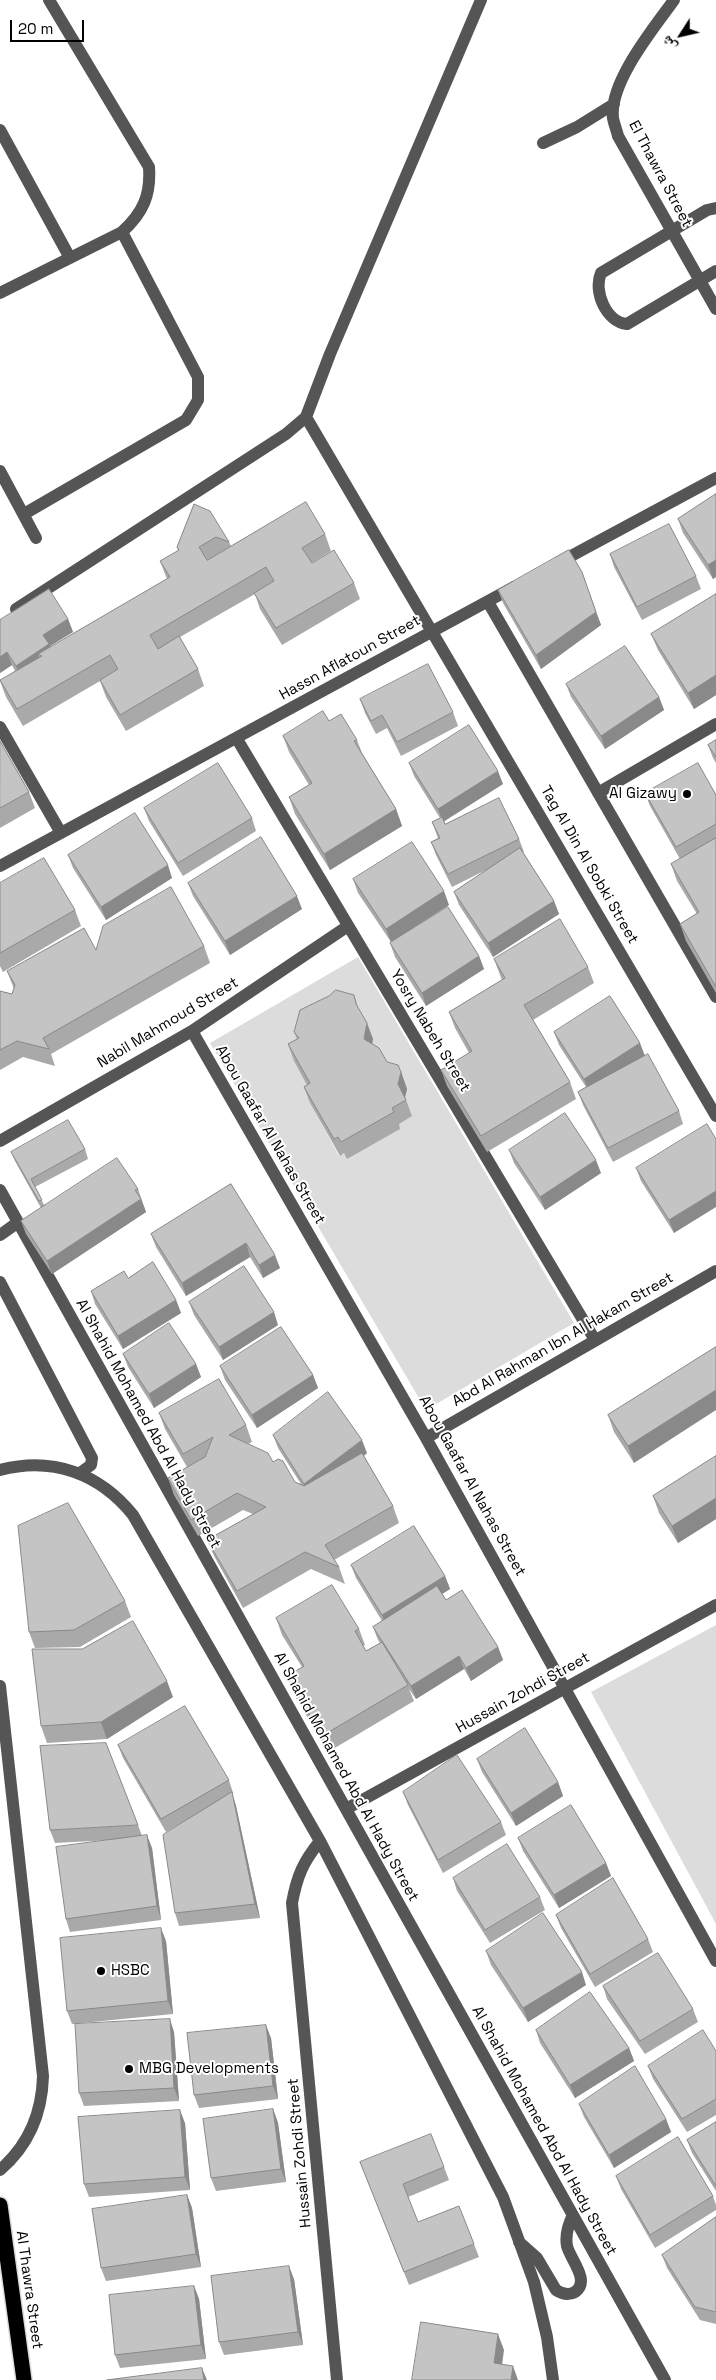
<!DOCTYPE html>
<meta charset="utf-8">
<style>
body{margin:0}
#map{position:relative;width:716px;height:2380px;overflow:hidden;background:#fff;font-family:"Space Grotesk","Noto Naskh Arabic",sans-serif}
canvas{display:block}
.north{position:absolute;left:656px;top:10px;width:50px;height:50px;-webkit-text-stroke:4px #fff;paint-order:stroke;rotate:235deg;font-size:14px;font-weight:700;line-height:20px;text-align:center;color:#000}
.north::after{content:'';display:block;margin:auto;width:18px;height:22px;background:#000;clip-path:polygon(50% 0,100% 100%,50% 72%,0 100%)}
.scale{position:absolute;left:10px;top:20px;width:74px;height:22px;box-sizing:border-box;border:2px solid #000;border-top:0;padding-left:6px;font-size:15px;line-height:18px;white-space:nowrap;color:#000;-webkit-text-stroke:4px #fff;paint-order:stroke}
</style>
<div id="map">
<canvas width="716" height="2380"></canvas>
<div class="north">ش</div>
<div class="scale">20 m</div>
</div>
<script>
const ctx = document.querySelector('canvas').getContext('2d');
ctx.lineJoin = 'round';
function fillPath(path, color) {
  ctx.fillStyle = color;
  ctx.fill(path, 'evenodd');
}
function strokePath(path, color, width, dash) {
  ctx.strokeStyle = color;
  ctx.lineWidth = width;
  ctx.lineCap = dash ? 'butt' : 'round';
  ctx.setLineDash(dash || []);
  ctx.stroke(path);
}
function label(font, color, halo, rows, align = 'center') {
  ctx.font = font + ' "Space Grotesk",sans-serif';
  ctx.lineWidth = 4;
  ctx.setLineDash([]);
  ctx.textBaseline = 'middle';
  ctx.strokeStyle = halo;
  ctx.fillStyle = color;
  for (const [text, x, y, turn = 0] of rows) {
    ctx.save();
    ctx.translate(x, y);
    ctx.rotate((+turn || 0) * Math.PI / 180);
    ctx.textAlign = isNaN(turn) ? turn : align;
    if (halo) ctx.strokeText(text, 0, 0);
    ctx.fillText(text, 0, 0);
    ctx.restore();
  }
}
fillPath(new Path2D(`
 M358,957L574,1323L426,1410L210,1043ZM305,1054L347,1158L344,1153L339,1156L310,1103L316,1100L294,1061Z
 M716,1625V1924L591,1692Z`), '#dcdcdc');
const highway = new Path2D(`
 M0,2205L24,2380`);
strokePath(highway, '#dbdbdb', 18);
strokePath(new Path2D(`
 M674,0C654,28 609,82 613,118C614,124 617,131 618,136L716,309
 M0,130L70,258
 M543,143L577,127L614,104
 M716,208L707,210L601,273C593,291 606,322 627,324L716,271
 M0,293L122,232C143,213 151,195 149,167L49,0
 M306,417L716,1116
 M0,471L36,538
 M24,514L186,420L198,400V377L122,232
 M558,563L716,478
 M488,602L716,997
 M16,609L286,434L306,417L330,354L481,0
 M0,727L61,833
 M237,739L595,1340
 M598,793L716,724
 M0,866L514,587
 M192,1031L426,1438L716,1961
 M0,1141L192,1031L348,926
 M0,1190L665,2380
 M0,1235L17,1223
 M0,1282L92,1458L91,1465L80,1473
 M426,1438L716,1271
 M0,1470C53,1456 100,1474 133,1515L320,1841L503,2197L534,2282L547,2337L553,2380
 M0,1686L43,2076C42,2114 29,2145 0,2170
 M346,1809L716,1605
 M320,1841C303,1862 297,1876 292,1903L337,2380
 M519,2242L537,2258L556,2290C562,2294 568,2296 575,2292C591,2281 570,2259 567,2246C565,2235 568,2225 573,2215`), '#555', 12);
strokePath(highway, '#000', 15);
fillPath(new Path2D(`
 M716,494V577L713,579L683,533L678,519Z
 M194,504L229,542L231,546L325,534L331,551L311,563L354,583L360,599L282,645L260,609L255,594L180,637L198,669L204,686L126,731L106,697L100,681L23,726L6,697L0,681L15,671L12,665L0,673V620L68,619L73,632L50,646L51,647L167,579L160,561L178,551L177,547Z
 M610,554L696,576L701,589L642,620L614,567Z
 M582,572L601,625L541,669L503,603L498,590Z
 M716,594V695L694,709L658,650L651,634Z
 M566,684L659,697L664,710L605,749L571,697Z
 M360,699L453,712L458,726L401,756L387,728L376,734L365,713Z
 M329,721L357,740L362,753L396,809L402,826L330,870L295,814L289,797L309,785L289,752L283,736Z
 M716,740V763L713,758L708,745Z
 M0,741L29,792L35,808L0,828Z
 M409,763L503,784L444,821L445,824L519,839L524,852H523L554,901L559,914L493,957L459,905L454,892L488,869L452,887L436,855L431,842L438,838L432,822L440,818L414,776Z
 M645,793L716,795V993L686,941L680,924L697,914L677,881L671,864L680,859L650,806Z
 M144,808L252,818L256,831L183,876L149,821Z
 M68,855L172,878L106,920L73,868Z
 M353,879L449,905L391,942L358,893Z
 M0,883L75,910L81,926L3,972L0,966Z
 M188,883L302,909L230,955L193,896Z
 M390,943L479,956L484,969L426,1006L395,957Z
 M204,946L210,963L51,1054L55,1066L23,1057L0,1070V991L12,994L14,989L7,971L96,950Z
 M494,959L588,967L594,983L533,1020L570,1082L576,1099L487,1152L447,1086L441,1070L469,1053L455,1028L449,1012L502,980L500,975Z
 M354,995L359,1010L373,1039L372,1044L387,1062L401,1072L407,1089L405,1097L412,1116L399,1124L400,1129L347,1159L344,1153L340,1156L310,1103L304,1087L307,1085L294,1061L288,1044L297,1039L294,1032Z
 M554,1032L645,1056L679,1111L683,1124L613,1162L583,1105L578,1092L586,1087L559,1045Z
 M716,1139L674,1233L641,1181L636,1168Z
 M85,1149L88,1159L35,1187L44,1205L138,1189L146,1212L52,1274L26,1234L21,1221L41,1208L15,1161L11,1152Z
 M509,1150L601,1173L545,1210L514,1163Z
 M231,1184L280,1268L263,1278L250,1257L186,1296L156,1247L151,1234Z
 M128,1278L176,1300L181,1313L123,1349L95,1304L91,1291Z
 M189,1302L278,1325L223,1360L194,1315Z
 M716,1347L634,1463L614,1432L608,1415Z
 M123,1354L196,1364L201,1377L154,1408L128,1367Z
 M220,1366L313,1375L318,1388L257,1428L225,1380Z
 M159,1413L246,1425L252,1442L248,1444L273,1462L295,1482L301,1484L278,1448L273,1435L367,1453L364,1456L393,1506L399,1523L334,1560L339,1567L345,1584L311,1569L243,1608L214,1556L207,1540L253,1514L243,1510L198,1536L174,1495L168,1478L187,1467L165,1429Z
 M716,1456V1519L678,1543L659,1513L653,1496Z
 M351,1565L445,1576L450,1589L442,1594L446,1600L498,1647L503,1660L471,1681L464,1669L416,1699L409,1689L414,1701L328,1752L293,1693L287,1676L302,1667L282,1635L276,1618L359,1629L365,1645L363,1646L366,1651L380,1643L378,1640L373,1627L382,1621L356,1578Z
 M125,1601L131,1617L80,1647L35,1648L29,1632Z
 M173,1697L107,1739L47,1743L41,1726Z
 M118,1745L229,1780L233,1793L232,1794L236,1806L260,1918L179,1926L175,1913L194,1816L166,1832L123,1758Z
 M477,1759L558,1782L563,1796L516,1826L482,1772Z
 M403,1792L501,1822L506,1835L443,1873L408,1805Z
 M138,1825L142,1836L152,1848L161,1920L70,1932L66,1919L111,1840L55,1843L50,1830Z
 M518,1838L606,1863L611,1876L559,1908L523,1851Z
 M453,1878L540,1897L545,1910L490,1943L457,1891Z
 M556,1915L648,1939L653,1952L595,1987L561,1928Z
 M166,1941L173,2014L72,2024L67,2011Z
 M486,1951L586,1985L528,2022L491,1965Z
 M603,1986L693,2009L698,2022L645,2054L607,1999Z
 M536,2030L629,2048L634,2061L575,2098L540,2043Z
 M174,2032L179,2101L84,2106L79,2093Z
 M271,2038L278,2099L199,2108L194,2095Z
 M716,2051V2115L687,2132L653,2079L648,2066Z
 M579,2104L666,2119L671,2132L614,2168L584,2117Z
 M273,2109L278,2123L286,2182L216,2191L211,2178Z
 M716,2122V2191L692,2153L687,2140Z
 M185,2123L190,2190L89,2197L84,2184Z
 M360,2162L444,2167L449,2180L408,2197L418,2222L474,2244L479,2257L409,2285Z
 M616,2176L713,2196L716,2205V2210L655,2248L621,2189Z
 M187,2195L192,2208L201,2267L106,2281L101,2268Z
 M716,2217V2324L700,2320L667,2268L662,2255Z
 M294,2279L303,2345L224,2355L219,2342Z
 M194,2286L199,2299L206,2359L120,2368L115,2355Z`), '#a9a9a9');
fillPath(new Path2D(`
 M716,560V577L713,579L708,565Z
 M596,612L601,625L541,669L536,655Z
 M68,619L73,632L50,646L54,657L38,654L42,665L21,679L16,666L43,635Z
 M7,652L12,665L0,673V657Z
 M716,675V695L694,709L688,693Z
 M659,697L664,710L605,749L601,736Z
 M498,771L503,784L443,822L438,809Z
 M396,809L402,826L330,870L324,854Z
 M168,865L172,878L106,920L101,907Z
 M444,891L449,905L391,942L386,929Z
 M297,896L302,909L230,955L225,941Z
 M554,901L559,914L493,957L488,943Z
 M479,956L484,969L426,1006L422,993Z
 M367,1023L373,1039L370,1055L364,1039Z
 M640,1043L645,1056L589,1092L584,1079Z
 M401,1072L407,1089L404,1101L398,1084Z
 M596,1160L601,1173L545,1210L540,1197Z
 M716,1191V1207L674,1233L669,1220Z
 M141,1199L146,1212L52,1274L47,1261Z
 M246,1243L250,1257L186,1296L182,1283Z
 M275,1255L280,1268L263,1278L259,1265Z
 M176,1300L181,1313L123,1349L118,1336Z
 M274,1312L278,1325L223,1360L219,1347Z
 M196,1364L201,1377L154,1408L149,1394Z
 M313,1375L318,1388L257,1428L252,1415Z
 M716,1390V1410L634,1463L628,1446Z
 M362,1440L367,1453L309,1497L304,1484Z
 M716,1498V1519L678,1543L672,1526Z
 M445,1576L450,1589L387,1628L382,1615Z
 M498,1647L503,1660L471,1681L466,1668Z
 M459,1656L464,1669L416,1699L411,1686Z
 M167,1681L173,1697L107,1739L101,1722Z
 M558,1782L563,1796L516,1826L511,1813Z
 M232,1792L236,1806L260,1918L255,1904Z
 M147,1835L152,1848L161,1920L157,1906Z
 M606,1863L611,1876L559,1908L554,1895Z
 M161,1928L166,1941L173,2014L168,2001Z
 M582,1972L586,1985L528,2022L523,2008Z
 M170,2019L174,2032L179,2101L174,2088Z
 M266,2025L271,2038L278,2099L273,2086Z
 M629,2048L634,2061L575,2098L570,2085Z
 M273,2109L278,2123L286,2182L281,2169Z
 M180,2110L185,2123L190,2190L185,2177Z
 M666,2119L671,2132L614,2168L609,2155Z
 M187,2195L192,2208L201,2267L196,2254Z
 M289,2266L294,2279L303,2345L298,2332Z
 M194,2286L199,2299L206,2359L201,2345Z
 M498,2334L504,2350L500,2380L494,2363Z
 M513,2366L518,2380H511Z
 M202,2368L207,2380H204Z`), '#898989');
const building = new Path2D(`
 M716,494V560L708,565L678,519Z
 M306,502L325,534L302,548L312,563L334,550L354,583L276,628L254,593L274,581L266,567L150,635L158,649L179,636L198,669L120,715L100,680L118,669L110,655L17,709L0,680L42,656L38,654L170,577L160,561L179,550L177,547L194,504L210,511L229,542L216,537L199,547L207,560Z
 M669,524L696,576L637,607L610,554Z
 M569,550L582,572L596,612L536,655L498,590Z
 M49,589L68,619L43,635L49,644L16,666L7,652L0,657V620Z
 M716,594V675L688,693L651,634Z
 M625,646L659,697L601,736L566,684Z
 M428,664L453,712L397,742L382,715L371,721L360,699Z
 M323,711L329,721L341,714L357,740L354,741L396,809L324,854L289,797L312,783L283,736Z
 M469,725L498,771L438,809L409,763Z
 M716,740V757L708,745Z
 M0,741L29,792L0,808Z
 M218,763L252,818L178,863L144,808Z
 M698,763L716,795V824L676,847L645,793Z
 M499,798L519,839L448,874L431,842L440,838L432,822L442,817L445,824Z
 M135,813L168,865L101,907L68,855Z
 M261,837L297,896L225,941L188,883Z
 M716,838V987L680,924L699,912L671,864Z
 M412,842L444,891L386,929L353,879Z
 M520,848L554,901L488,943L454,892Z
 M44,858L75,910L0,953V883Z
 M171,887L204,946L43,1038L49,1049L17,1041L0,1050V991L12,994L15,985L7,971L84,928L96,950L103,926Z
 M448,907L479,956L422,993L390,943Z
 M560,919L588,967L524,1005L570,1082L481,1136L441,1070L472,1051L449,1012L505,978L494,959Z
 M336,990L354,995L356,1004L367,1023L364,1039L379,1048L387,1062L398,1065L401,1072L398,1084L406,1100L392,1108L394,1112L341,1142L338,1137L334,1139L304,1087L310,1083L288,1044L299,1038L294,1032L300,1010L329,996Z
 M610,996L640,1043L584,1079L554,1032Z
 M648,1054L679,1111L608,1148L578,1092Z
 M565,1113L596,1160L540,1197L509,1150Z
 M68,1120L85,1149L31,1179L42,1200L39,1201L11,1152Z
 M707,1124L716,1139V1191L669,1220L636,1168Z
 M117,1158L138,1189L135,1190L141,1199L47,1261L21,1221Z
 M231,1184L275,1255L259,1265L246,1243L182,1283L151,1234Z
 M153,1262L176,1300L118,1336L91,1291L124,1271L128,1278Z
 M244,1266L274,1312L219,1347L189,1302Z
 M169,1323L196,1364L149,1394L123,1354Z
 M281,1327L313,1375L252,1415L220,1366Z
 M716,1347V1390L628,1446L608,1415Z
 M219,1379L246,1425L229,1435L268,1453L273,1462L278,1459L283,1461L295,1482L304,1486L362,1453L393,1506L325,1545L339,1567L305,1552L237,1591L207,1540L266,1507L237,1493L191,1520L168,1478L205,1457L213,1437L183,1454L159,1413Z
 M328,1392L362,1440L304,1484L273,1435Z
 M716,1456V1498L672,1526L653,1496Z
 M68,1503L125,1601L74,1630L29,1632L18,1526Z
 M414,1526L445,1576L382,1615L351,1565Z
 M332,1585L359,1629L355,1631L366,1651L382,1642L408,1685L322,1736L287,1676L304,1666L276,1618Z
 M437,1586L446,1600L462,1590L498,1647L466,1668L459,1656L411,1686L373,1627Z
 M133,1621L167,1681L101,1722L41,1726L32,1649H82Z
 M185,1706L229,1780L161,1819L118,1745Z
 M525,1728L558,1782L511,1813L477,1759Z
 M106,1743L138,1825L50,1830L40,1746Z
 M457,1755L501,1822L438,1860L403,1792Z
 M232,1792L255,1904L175,1913L163,1835Z
 M571,1805L606,1863L554,1895L518,1838Z
 M147,1835L157,1906L66,1919L56,1847Z
 M507,1844L540,1897L485,1930L453,1878Z
 M613,1878L648,1939L590,1974L556,1915Z
 M543,1913L582,1972L523,2008L486,1951Z
 M161,1928L168,2001L67,2011L60,1938Z
 M658,1953L693,2009L640,2041L603,1986Z
 M590,1992L629,2048L570,2085L536,2030Z
 M170,2019L174,2088L79,2093L75,2024Z
 M266,2025L273,2086L194,2095L187,2033Z
 M703,2030L716,2051V2099L682,2119L648,2066Z
 M635,2066L666,2119L609,2155L579,2104Z
 M273,2109L281,2169L211,2178L203,2119Z
 M180,2110L185,2177L84,2184L78,2117Z
 M716,2122V2186L687,2140Z
 M431,2134L444,2167L403,2184L418,2222L459,2206L474,2244L404,2272L360,2162Z
 M678,2137L713,2196L650,2235L616,2176Z
 M187,2195L196,2254L101,2268L92,2209Z
 M716,2217V2312L695,2307L662,2255Z
 M289,2266L298,2332L219,2342L211,2276Z
 M194,2286L201,2345L115,2355L109,2295Z
 M421,2322L498,2334L494,2363L513,2366L511,2380H412Z
 M202,2368L204,2380H107Z`);
fillPath(building, '#c4c4c4');
strokePath(building, '#898989', 1);
for (const [x, y, r, color] of [
 [687,794,5,"#000"],
 [101,1971,5,"#000"],
 [129,2069,5,"#000"]
]) {
  const dot = new Path2D();
  dot.arc(x, y, r, 0, 2 * Math.PI);
  ctx.fillStyle = color;
  ctx.fill(dot);
  strokePath(dot, '#fff', 2);
}
label('15px', '#000', '#fff', [
 ["El Thawra Street",660,174,62],
 ["Hassn Aflatoun Street",350,658,-29],
 ["Tag Al Din Al Sobki Street",589,865,60],
 ["Nabil Mahmoud Street",168,1023,-31],
 ["Yosry Nabeh Street",430,1031,59],
 ["Abou Gaafar Al Nahas Street",270,1135,60],
 ["Abd Al Rahman Ibn Al Hakam Street",563,1340,-30],
 ["Al Shahid Mohamed Abd Al Hady Street",148,1424,61],
 ["Abou Gaafar Al Nahas Street",472,1486,61],
 ["Hussain Zohdi Street",523,1693,-29],
 ["Al Shahid Mohamed Abd Al Hady Street",346,1777,61],
 ["Al Shahid Mohamed Abd Al Hady Street",544,2131,61],
 ["Hussain Zohdi Street",300,2153,-95],
 ["Al Thawra Street",29,2290,82]
]);
label('15px', '#000', '#fff', [
 ["Al Gizawy",677,794,"right"],
 ["HSBC",111,1971],
 ["MBG Developments",139,2069]
], 'left');
</script>
